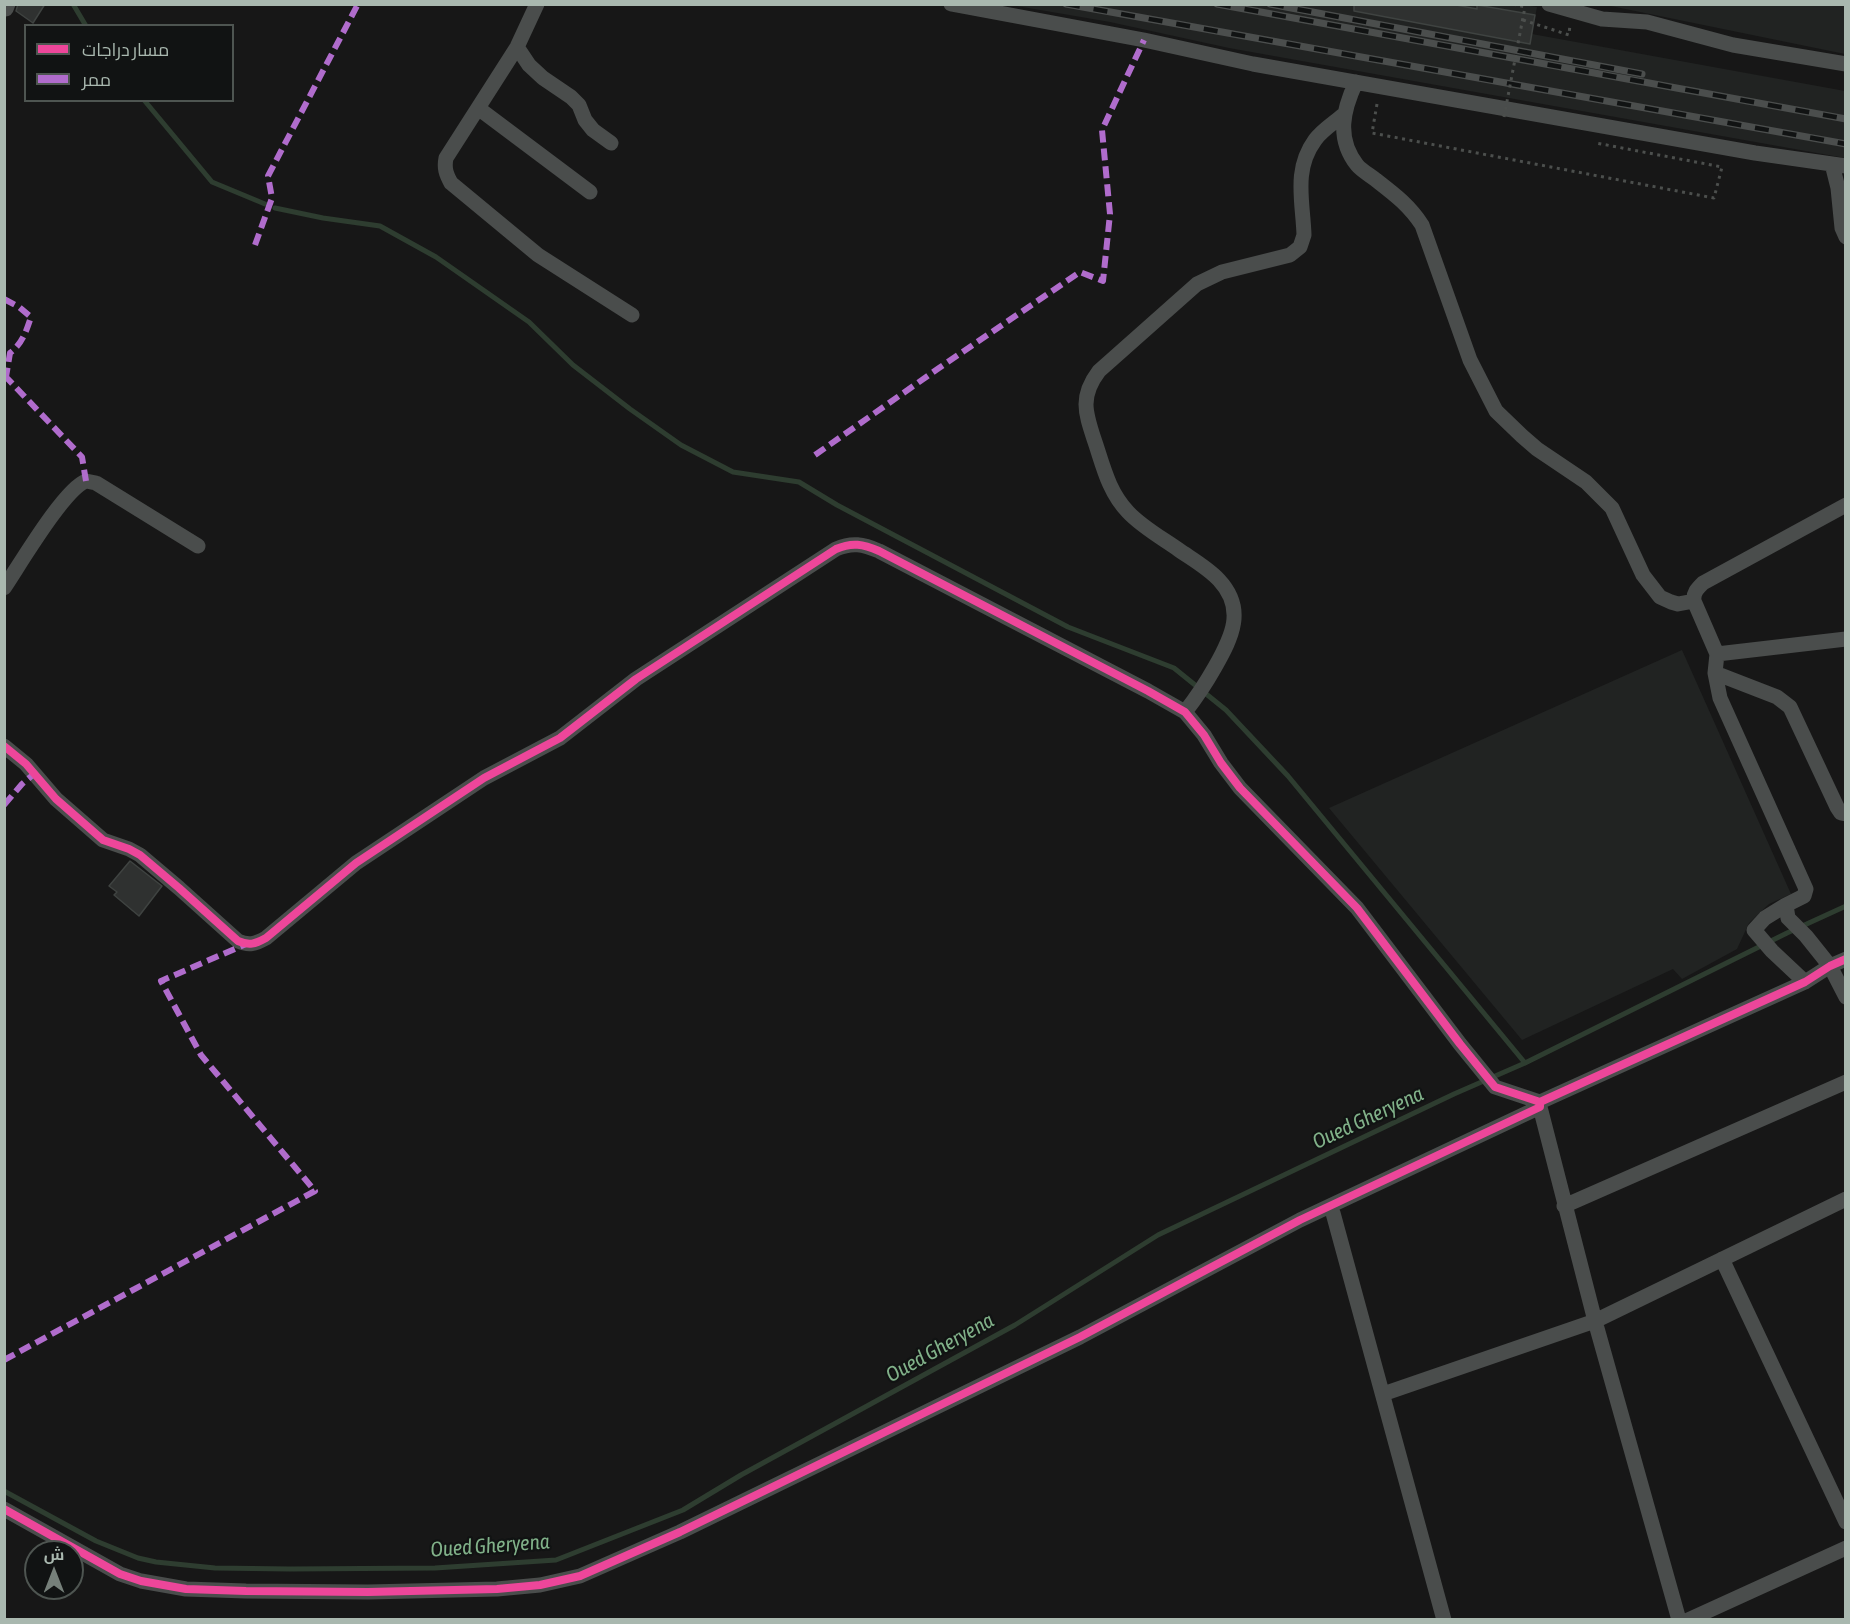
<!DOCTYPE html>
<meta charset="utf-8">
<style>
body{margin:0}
#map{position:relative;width:1850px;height:1624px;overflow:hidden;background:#171717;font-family:"Asap Condensed",Cairo,sans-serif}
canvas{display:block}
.frame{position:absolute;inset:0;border:6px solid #a9b8af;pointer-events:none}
.legend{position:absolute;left:24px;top:24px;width:210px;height:78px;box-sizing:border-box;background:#111313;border:2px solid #4e5551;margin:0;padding:8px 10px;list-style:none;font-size:18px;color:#a9b8af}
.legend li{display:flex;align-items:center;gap:12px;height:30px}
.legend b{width:30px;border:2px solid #4e5551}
.north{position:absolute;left:24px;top:1540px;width:60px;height:60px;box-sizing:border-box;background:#111313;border:2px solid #4e5551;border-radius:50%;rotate:0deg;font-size:16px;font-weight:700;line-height:24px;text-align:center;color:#a9b8af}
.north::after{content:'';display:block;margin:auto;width:21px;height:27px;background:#76807a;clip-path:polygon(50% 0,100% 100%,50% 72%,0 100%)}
</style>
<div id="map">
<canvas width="1850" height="1624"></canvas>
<div class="frame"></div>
<ul class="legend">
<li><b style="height:8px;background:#ed469a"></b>مسار دراجات</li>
<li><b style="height:8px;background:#b06ccc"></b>ممر</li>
</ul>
<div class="north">ش</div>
</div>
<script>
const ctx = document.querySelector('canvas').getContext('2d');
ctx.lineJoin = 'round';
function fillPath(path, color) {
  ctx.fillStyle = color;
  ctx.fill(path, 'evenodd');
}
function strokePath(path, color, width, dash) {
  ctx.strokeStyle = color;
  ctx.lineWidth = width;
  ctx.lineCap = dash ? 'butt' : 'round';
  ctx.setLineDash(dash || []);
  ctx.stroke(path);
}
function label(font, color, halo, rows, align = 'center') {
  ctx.font = font + ' "Asap Condensed",sans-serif';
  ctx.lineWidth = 4.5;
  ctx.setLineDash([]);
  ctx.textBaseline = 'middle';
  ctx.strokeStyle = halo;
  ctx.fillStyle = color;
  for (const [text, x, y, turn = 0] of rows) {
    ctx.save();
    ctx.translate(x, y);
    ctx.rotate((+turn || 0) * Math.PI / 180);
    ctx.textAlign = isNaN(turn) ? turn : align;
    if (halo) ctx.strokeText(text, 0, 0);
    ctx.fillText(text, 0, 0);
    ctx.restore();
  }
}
fillPath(new Path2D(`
 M1011,5H1524L1537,7L1532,34L1845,91V158L1229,48L1110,22Z
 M1606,5H1845V54Z
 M1682,650L1791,894L1769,904L1749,923L1737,949L1682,979L1673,969L1522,1040L1329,808Z`), '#212322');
strokePath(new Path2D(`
 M73,4L86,26
 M144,100L212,182L265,204
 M275,208L323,218L380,226L436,257L529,322L573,365L630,409L681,445L733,472L799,482L837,505L1068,627L1174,668L1226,710L1288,776L1525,1063
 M4,1491L96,1541L138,1558L156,1562L215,1568L290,1569L435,1568L556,1560L683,1510L741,1475L1015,1325L1158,1235L1454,1094L1525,1063L1787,933L1846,906`), '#2e3d30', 5);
const building = new Path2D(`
 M18,4H45L33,23L16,11Z
 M1354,4H1451L1477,9V5L1535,15L1530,44L1354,11Z
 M130,861L162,886L139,916L114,895L117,892L109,886Z`);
fillPath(building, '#2f3130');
strokePath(building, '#3f4341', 1.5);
strokePath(new Path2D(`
 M1513,4L1525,7
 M1523,20L1569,35L1570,24
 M1377,104L1372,133L1714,198L1722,167L1596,143`), '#4c4f4d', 3, [3, 4.5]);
strokePath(new Path2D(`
 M537,4L517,47L446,158C444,168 446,174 451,183L538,255L632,315
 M951,4L1144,40L1253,64L1755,153L1846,166
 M1549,4L1602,19L1647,22L1733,45L1846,64
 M4,8L6,9L8,4
 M517,47L529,65L543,78L571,97L579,105L585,120L593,130L611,143
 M1356,82C1343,110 1336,138 1357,165C1362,171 1370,175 1376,180C1394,194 1409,205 1422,225L1470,360L1496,411L1522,436L1537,449L1586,482L1612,508L1643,575L1660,597L1671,602L1678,604L1694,601
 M478,108L590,192
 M1832,164L1838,188L1842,228L1846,237
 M4,588C19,566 64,489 86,481L96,483L198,546
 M1846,639L1717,654L1715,673L1720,698L1806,889L1804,896L1786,905L1788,918L1806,936L1830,966L1846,997
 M1717,654L1694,601C1693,593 1697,589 1703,583L1846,505
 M1715,673L1777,697L1790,707L1837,807L1841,813L1846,814
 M1185,712C1196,698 1206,683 1215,667C1232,637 1246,609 1219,580C1208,568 1192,559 1179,550C1162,538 1142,527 1128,512C1108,491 1103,465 1094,439C1085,412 1080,396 1099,371L1197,284L1222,272L1290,255L1300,247L1304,235C1303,202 1293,170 1315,140C1322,130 1334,123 1343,115
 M4,746L26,764L56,799L103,840L129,849L140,855L179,888L238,941C249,946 255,944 266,938L356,863L484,778L560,738L636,679L836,549C852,542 863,544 879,551L1148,691L1185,712L1204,735L1221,763L1240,788L1357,908L1460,1044L1495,1087L1540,1102
 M1786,905L1765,918L1754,930L1772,951L1805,982
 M1540,1107L1595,1321L1846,1199
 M1564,1206L1846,1082
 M1333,1213L1444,1620
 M1722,1259L1846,1522
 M1383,1394L1595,1321L1679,1620
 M4,1509L120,1574L141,1581L186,1589L246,1591L368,1592L497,1589L540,1585L580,1576L680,1532L1080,1337L1300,1220L1540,1107V1102L1805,982L1830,966L1846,959
 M1688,1620L1846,1548`), '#4a4d4c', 15);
const rail = new Path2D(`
 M1066,4L1846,144
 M1217,4L1846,119
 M1270,4L1642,74`);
strokePath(rail, '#4b4e4d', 7);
strokePath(rail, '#111313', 4.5, [14]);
strokePath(new Path2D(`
 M1504,117L1525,7`), '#4c4f4d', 3, [3, 4.5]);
strokePath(new Path2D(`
 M255,245L272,198L268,176L358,4
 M4,299L19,307L31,317C26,332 22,344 10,353L6,377
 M4,379L6,377L82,457L86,481
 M815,455L939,368L1080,272L1103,281L1110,214L1102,130L1144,40
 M4,805L22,784L34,774
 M4,1360L315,1191L201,1055L161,981L246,944`), '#b06ccc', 6, [12, 6]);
strokePath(new Path2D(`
 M4,746L26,764L56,799L103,840L129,849L140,855L179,888L238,941C249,946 255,944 266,938L356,863L484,778L560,738L636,679L836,549C852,542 863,544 879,551L1148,691L1185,712L1204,735L1221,763L1240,788L1357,908L1460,1044L1495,1087L1540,1102
 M4,1509L120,1574L141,1581L186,1589L246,1591L368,1592L497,1589L540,1585L580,1576L680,1532L1080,1337L1300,1220L1540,1107V1102L1805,982L1830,966L1846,959`), '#ed469a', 8);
label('italic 21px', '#81b189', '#111313', [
 ["Oued Gheryena",1368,1118,-25],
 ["Oued Gheryena",940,1348,-29],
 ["Oued Gheryena",490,1546,-4]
]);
</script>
